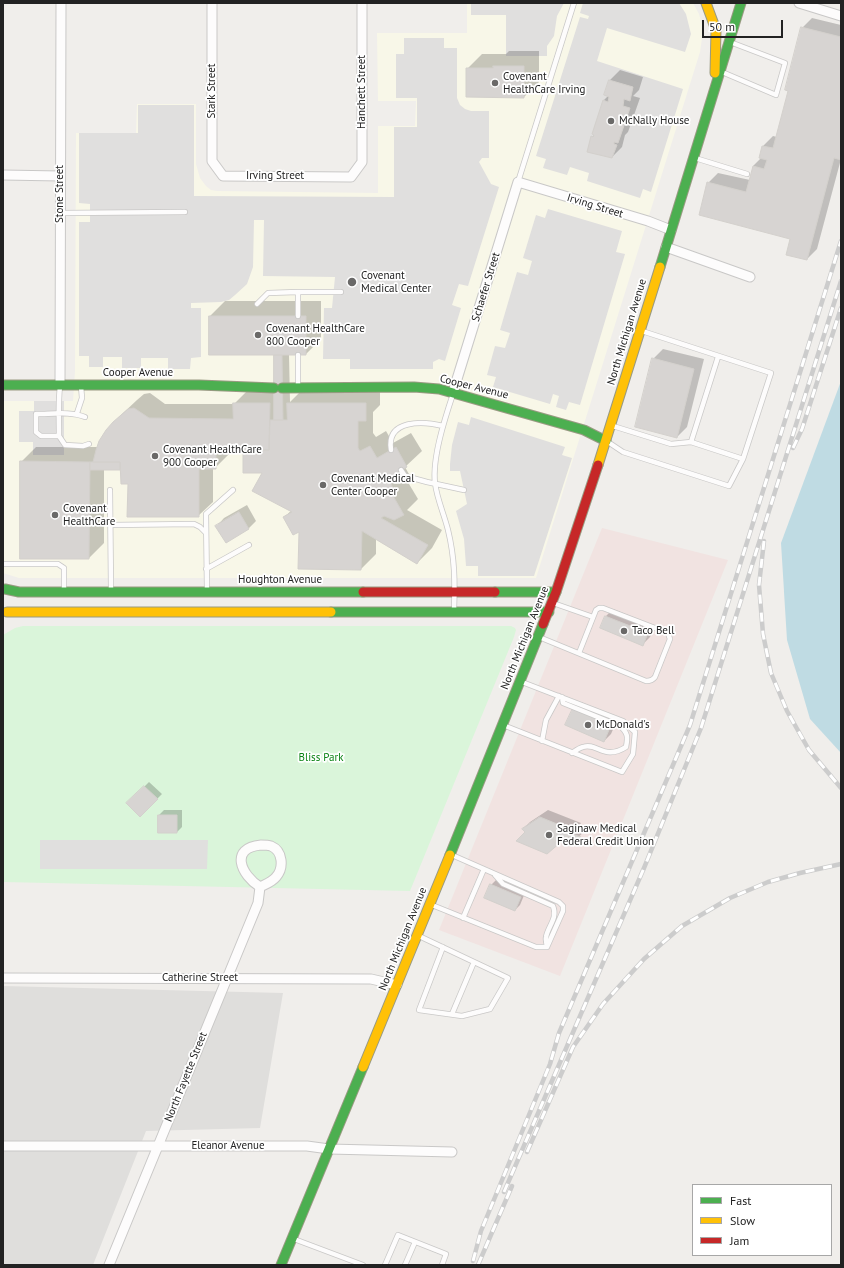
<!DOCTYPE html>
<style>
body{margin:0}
#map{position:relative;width:844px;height:1268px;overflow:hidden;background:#f0eeeb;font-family:"PT Sans",sans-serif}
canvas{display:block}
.frame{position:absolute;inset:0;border:4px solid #222;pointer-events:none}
.legend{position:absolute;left:692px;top:1184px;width:140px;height:72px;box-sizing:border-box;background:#fff;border:1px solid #a7a7a7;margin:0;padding:5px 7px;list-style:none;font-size:12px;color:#222}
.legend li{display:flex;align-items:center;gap:8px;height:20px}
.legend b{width:20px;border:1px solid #a7a7a7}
.scale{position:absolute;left:702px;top:20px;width:81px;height:18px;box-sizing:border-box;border:2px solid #222;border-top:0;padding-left:5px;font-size:12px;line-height:14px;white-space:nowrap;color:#222;-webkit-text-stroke:3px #fff;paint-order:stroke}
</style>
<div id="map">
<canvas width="844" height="1268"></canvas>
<div class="frame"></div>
<ul class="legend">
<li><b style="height:5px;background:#4caf50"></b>Fast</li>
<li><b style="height:5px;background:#ffc107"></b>Slow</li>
<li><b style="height:5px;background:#c62828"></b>Jam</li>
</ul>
<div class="scale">50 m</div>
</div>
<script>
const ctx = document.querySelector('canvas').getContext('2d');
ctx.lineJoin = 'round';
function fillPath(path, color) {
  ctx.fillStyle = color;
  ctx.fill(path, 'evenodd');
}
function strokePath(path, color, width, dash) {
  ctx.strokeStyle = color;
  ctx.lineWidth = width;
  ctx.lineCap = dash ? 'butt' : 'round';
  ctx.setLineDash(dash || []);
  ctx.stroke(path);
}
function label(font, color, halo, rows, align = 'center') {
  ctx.font = font + ' "PT Sans",sans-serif';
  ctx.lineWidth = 3.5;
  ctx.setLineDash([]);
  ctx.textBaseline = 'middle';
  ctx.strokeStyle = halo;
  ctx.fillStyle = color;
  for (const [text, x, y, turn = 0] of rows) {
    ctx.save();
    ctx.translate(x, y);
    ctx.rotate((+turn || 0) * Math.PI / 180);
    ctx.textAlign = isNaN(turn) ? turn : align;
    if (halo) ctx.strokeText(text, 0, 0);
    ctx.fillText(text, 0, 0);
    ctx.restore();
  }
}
fillPath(new Path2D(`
 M3,986L283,993L260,1128L146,1131L93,1265H3Z`), '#dfdedc');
fillPath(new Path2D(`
 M602,528L728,560L560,976L439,930Z`), '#f1e3e1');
fillPath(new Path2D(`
 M467,3H693L699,14L702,25V38L700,52L536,578H19L3,573V401H73L75,371L76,133H136L137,104H196V164L200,178L206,186L211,190L217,191L378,193V126H415L416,101H378L377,33H467Z`), '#f8f7e8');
fillPath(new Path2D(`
 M23,626H511L515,628L516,630L514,637L410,891L3,882V635L15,628Z`), '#daf5da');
fillPath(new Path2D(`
 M471,3H564L557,16L554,36L547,46V56H506V15H471Z
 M583,3H679L686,14L691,34L685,52L607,28L597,61L683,89L651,192L643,189L640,198L587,181L589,173L570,167L567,175L543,168L546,159L536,156L580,17L588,19L589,16L580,13Z
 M404,38H444V48H457V98L460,105L465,109L471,111H489V158H482L479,162L491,184L499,187L468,286L459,284L452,305L461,308L445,361L439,359L433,362V369H350V359H323L324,308H332L335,277L263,276L264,220H254L253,267L247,284L235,295L229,300L221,302L191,303V308H201V357L191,358L190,369H168V358H141V368H122V357H103V367H89V356H79V222H90V204L79,203V133H138V105H194V196L394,197V127H417V98H396V54H404Z
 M548,209L622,231L616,252L625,254L580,405L569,402L566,410L556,407L559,396L553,394L550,404L493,387L496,377L487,375L495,346L505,348L510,333L500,330L517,272L528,275L532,261L523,258L536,215L545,218Z
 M34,401H64V455H33V442H19V411H34Z
 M471,417L565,447L562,455L572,458L534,576H478V566H466L464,539L456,511L467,504L460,471H450V464L452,445L458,422L469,425Z
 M40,840H208L207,869H40Z`), '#e0dfde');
fillPath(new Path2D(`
 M841,381V753L810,719L787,640L781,543Z`), '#bfdbe3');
fillPath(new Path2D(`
 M812,18L841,25V159L817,249L807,259L792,238L708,183L718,173L750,180L753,166L762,157H760L763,146L773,136L777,137L789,90L802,28Z
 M509,51H539V82L524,97L467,69L482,54H506Z
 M620,70L643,77L639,90L633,96L640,98L628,132L625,135L622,147L612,157L592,137L595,134H593L604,100L608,96L605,94L610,80Z
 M225,301H321V339L306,354H289L290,402L303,389H380V405L373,412V433L376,437L386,431L393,443L411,433L422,451L405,467L410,476L406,479L418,499L407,510L442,530L432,548L417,563L376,539V554L361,569L299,568L300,530L284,517L291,511L264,472H244V449L230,448V453L215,468H213V502L198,516L129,483L121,468L120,469H104V543L89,558L21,462L36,447H98L121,415L137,400L144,394L150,393L165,404H234L249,389H275V354L210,316Z
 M663,349L704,359L687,427L677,437L653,359Z
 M247,505L256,521L249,528L226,541L217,526L224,518Z
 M613,609L655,626L650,637L643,644L606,616Z
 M581,702L618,718L611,734L604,741L573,709Z
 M149,782L162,794L140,816L128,803Z
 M164,810H182V827L177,832L159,815Z
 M548,810L581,823L579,826L587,829L570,845L526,832L523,829L530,822Z
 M496,880L525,893L520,905L515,910L491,885Z`), '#0003');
const building = new Path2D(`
 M801,27L841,37V160L834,158L807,260L786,255L790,239L699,215L707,182L746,192L753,166L764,169L767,160L759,158L762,146L773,148L788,91L785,90Z
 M493,66H524V98L466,97V68H493Z
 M609,80L633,87L630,101L624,99L623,106L630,108L618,143L614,142V144L617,145L612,158L587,152L591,136L593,137L594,135L592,134L603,100L608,102L609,97L604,95Z
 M209,316H306V355H209Z
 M274,355H282L283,420H274Z
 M652,358L694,369L677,438L635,427Z
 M233,403H270L269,450L216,449V469H199V517H127L128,484H121L120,462H93L96,450L99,441L106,430L113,422L128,409L134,408L149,418L233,419Z
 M287,403H366V421H358V448L360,451L370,446L377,458L396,447L407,467L388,478L395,492L392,494L404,515L394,520L384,516L381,518L428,545L417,564L362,531L361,570L298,569L299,532L293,535L283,517L292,512L252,491L262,473H243V450H269L270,420H287Z
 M20,461L90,462L89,559H20Z
 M90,462H120V470H90Z
 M239,512L249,529L226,543L215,526Z
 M605,616L648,633L643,646L600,628Z
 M573,708L611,725L604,742L565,725Z
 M144,786L158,799L140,817L126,803Z
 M158,815H177V833H158Z
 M540,817L574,831L572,834L581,837L571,846L561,842L547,854L516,841L525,832L522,829Z
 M490,884L521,897L515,911L484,898Z`);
fillPath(building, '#d7d4d2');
strokePath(building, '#d3d0cc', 1);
const lane = new Path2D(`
 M722,72L776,95L785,63L730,42
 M695,158L747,174
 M518,182L574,3
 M60,213L185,212
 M257,304L268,293L298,292
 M298,316V292H341
 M60,386C58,403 59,419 59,436H41L36,432V414C52,414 71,411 85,417
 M298,388V355
 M453,394C445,418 432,458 435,483C437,499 444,514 448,530C455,559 455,582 454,611
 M77,413L82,398L81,386
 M613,426L671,444L691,442L743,459L771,373L642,331
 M59,436L65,445L83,446L89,444
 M608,442L623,452L729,486L743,459
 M691,442L718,357
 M391,450C386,419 423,421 443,426
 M401,470L405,476L427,482L464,490
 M110,490L111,590
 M110,525L194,524L200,527L206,533
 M3,564H58L64,568V590
 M206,569L249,545
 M207,590L206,514L233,490
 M553,603L593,617
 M539,637L646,681C650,681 653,680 655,677L670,639L668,633L603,608H599L596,610L579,653
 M562,697L563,703L620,726C628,733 628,737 626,747C604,761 597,742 583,747C579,748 575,751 572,753
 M503,725L622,772L633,754L635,732L623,721L522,682
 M542,741L546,720L559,696
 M495,875L503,884L553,906C558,918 548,926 546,937C545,940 547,944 547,947
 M432,905L536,947H547L563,911V906L559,902L452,855
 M463,918L484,869
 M419,936L508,978L490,1009L462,1016L419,1010L443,947
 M452,1014L474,962
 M294,1239L363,1265
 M385,1265L398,1235L446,1254L442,1265
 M405,1265L415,1242`);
const street = new Path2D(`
 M212,3V161L223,176L351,177L362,162V3
 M799,3L841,16
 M3,175L60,176
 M666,247L750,277
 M60,385L61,3
 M453,392L518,182L648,221L671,230
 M261,845C265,845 268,845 271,846C283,851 284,868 276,877C272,882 266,884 260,887C241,875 229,848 261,845Z
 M3,978L371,979L397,985
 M3,1146H307L329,1149L452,1152
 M109,1265L258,903L260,887`);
const fast = new Path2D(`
 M660,267L741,3
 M3,385H199L274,388
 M282,388L414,387L439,389L584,430L606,441
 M5,589L19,592H363
 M495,592H556
 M331,612H549
 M450,855L543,624
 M281,1265L363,1067`);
const slow = new Path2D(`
 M706,3L716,30L715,73
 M598,465L660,267
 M7,612H331
 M363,1067L450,855`);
const jam = new Path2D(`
 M363,592H495
 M543,624L556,592L598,465`);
strokePath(lane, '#c9c8c7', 6);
strokePath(street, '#c9c8c7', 11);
strokePath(fast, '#999a82', 11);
strokePath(slow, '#999a82', 11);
strokePath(jam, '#999a82', 11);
strokePath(lane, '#fdfcfc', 4.5);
strokePath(street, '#fdfcfc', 9);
strokePath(fast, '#4caf50', 9);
strokePath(slow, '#ffc107', 9);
strokePath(jam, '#c62828', 9);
const rail = new Path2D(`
 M793,448L802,429L841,308
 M764,541L759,585L763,634L771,673L787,711L809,750L841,788
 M527,1152L573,1047L603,1004L644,959L682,926L730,898L768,882L800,873L841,864
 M504,1192L644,868L701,728L841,281
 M473,1261L481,1231L550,1064L559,1033L690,725L841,241
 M478,1265L512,1186`);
strokePath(rail, '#ccc', 4.5);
strokePath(rail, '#fff', 3, [9]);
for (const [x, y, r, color] of [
 [495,83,4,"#6a6968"],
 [611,121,4,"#6a6968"],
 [352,282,5,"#6a6968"],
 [258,335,4,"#6a6968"],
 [155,456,4,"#6a6968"],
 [323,485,4,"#6a6968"],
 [55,515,4,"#6a6968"],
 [624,631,4,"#6a6968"],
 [588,725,4,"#6a6968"],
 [549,835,4,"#6a6968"]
]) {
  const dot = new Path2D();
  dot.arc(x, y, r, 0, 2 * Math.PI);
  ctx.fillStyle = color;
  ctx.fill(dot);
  strokePath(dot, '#fff', 1.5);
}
label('11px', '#222', '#fff', [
 ["Covenant",503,77],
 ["HealthCare Irving",503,90],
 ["McNally House",619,121],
 ["Covenant",361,276],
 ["Medical Center",361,289],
 ["Covenant HealthCare",266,329],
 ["800 Cooper",266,342],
 ["Covenant HealthCare",163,450],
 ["900 Cooper",163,463],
 ["Covenant Medical",331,479],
 ["Center Cooper",331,492],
 ["Covenant",63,509],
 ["HealthCare",63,522],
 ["Taco Bell",632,631],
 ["McDonald's",596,725],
 ["Saginaw Medical",557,829],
 ["Federal Credit Union",557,842]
], 'left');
label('11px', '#222', '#fff', [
 ["Stark Street",212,91,-90],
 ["Hanchett Street",362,92,-90],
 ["Irving Street",275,176],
 ["Stone Street",60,194,-90],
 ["Irving Street",595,206,17],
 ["Schaefer Street",486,287,-73],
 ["North Michigan Avenue",627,332,-73],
 ["Cooper Avenue",138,373],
 ["Cooper Avenue",474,387,14],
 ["Houghton Avenue",280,580],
 ["North Michigan Avenue",525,638,-68],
 ["North Michigan Avenue",403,939,-68],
 ["Catherine Street",200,978],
 ["North Fayette Street",186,1077,-68],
 ["Eleanor Avenue",228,1146]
]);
label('11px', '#0c8416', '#fff', [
 ["Bliss Park",321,758]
]);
</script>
